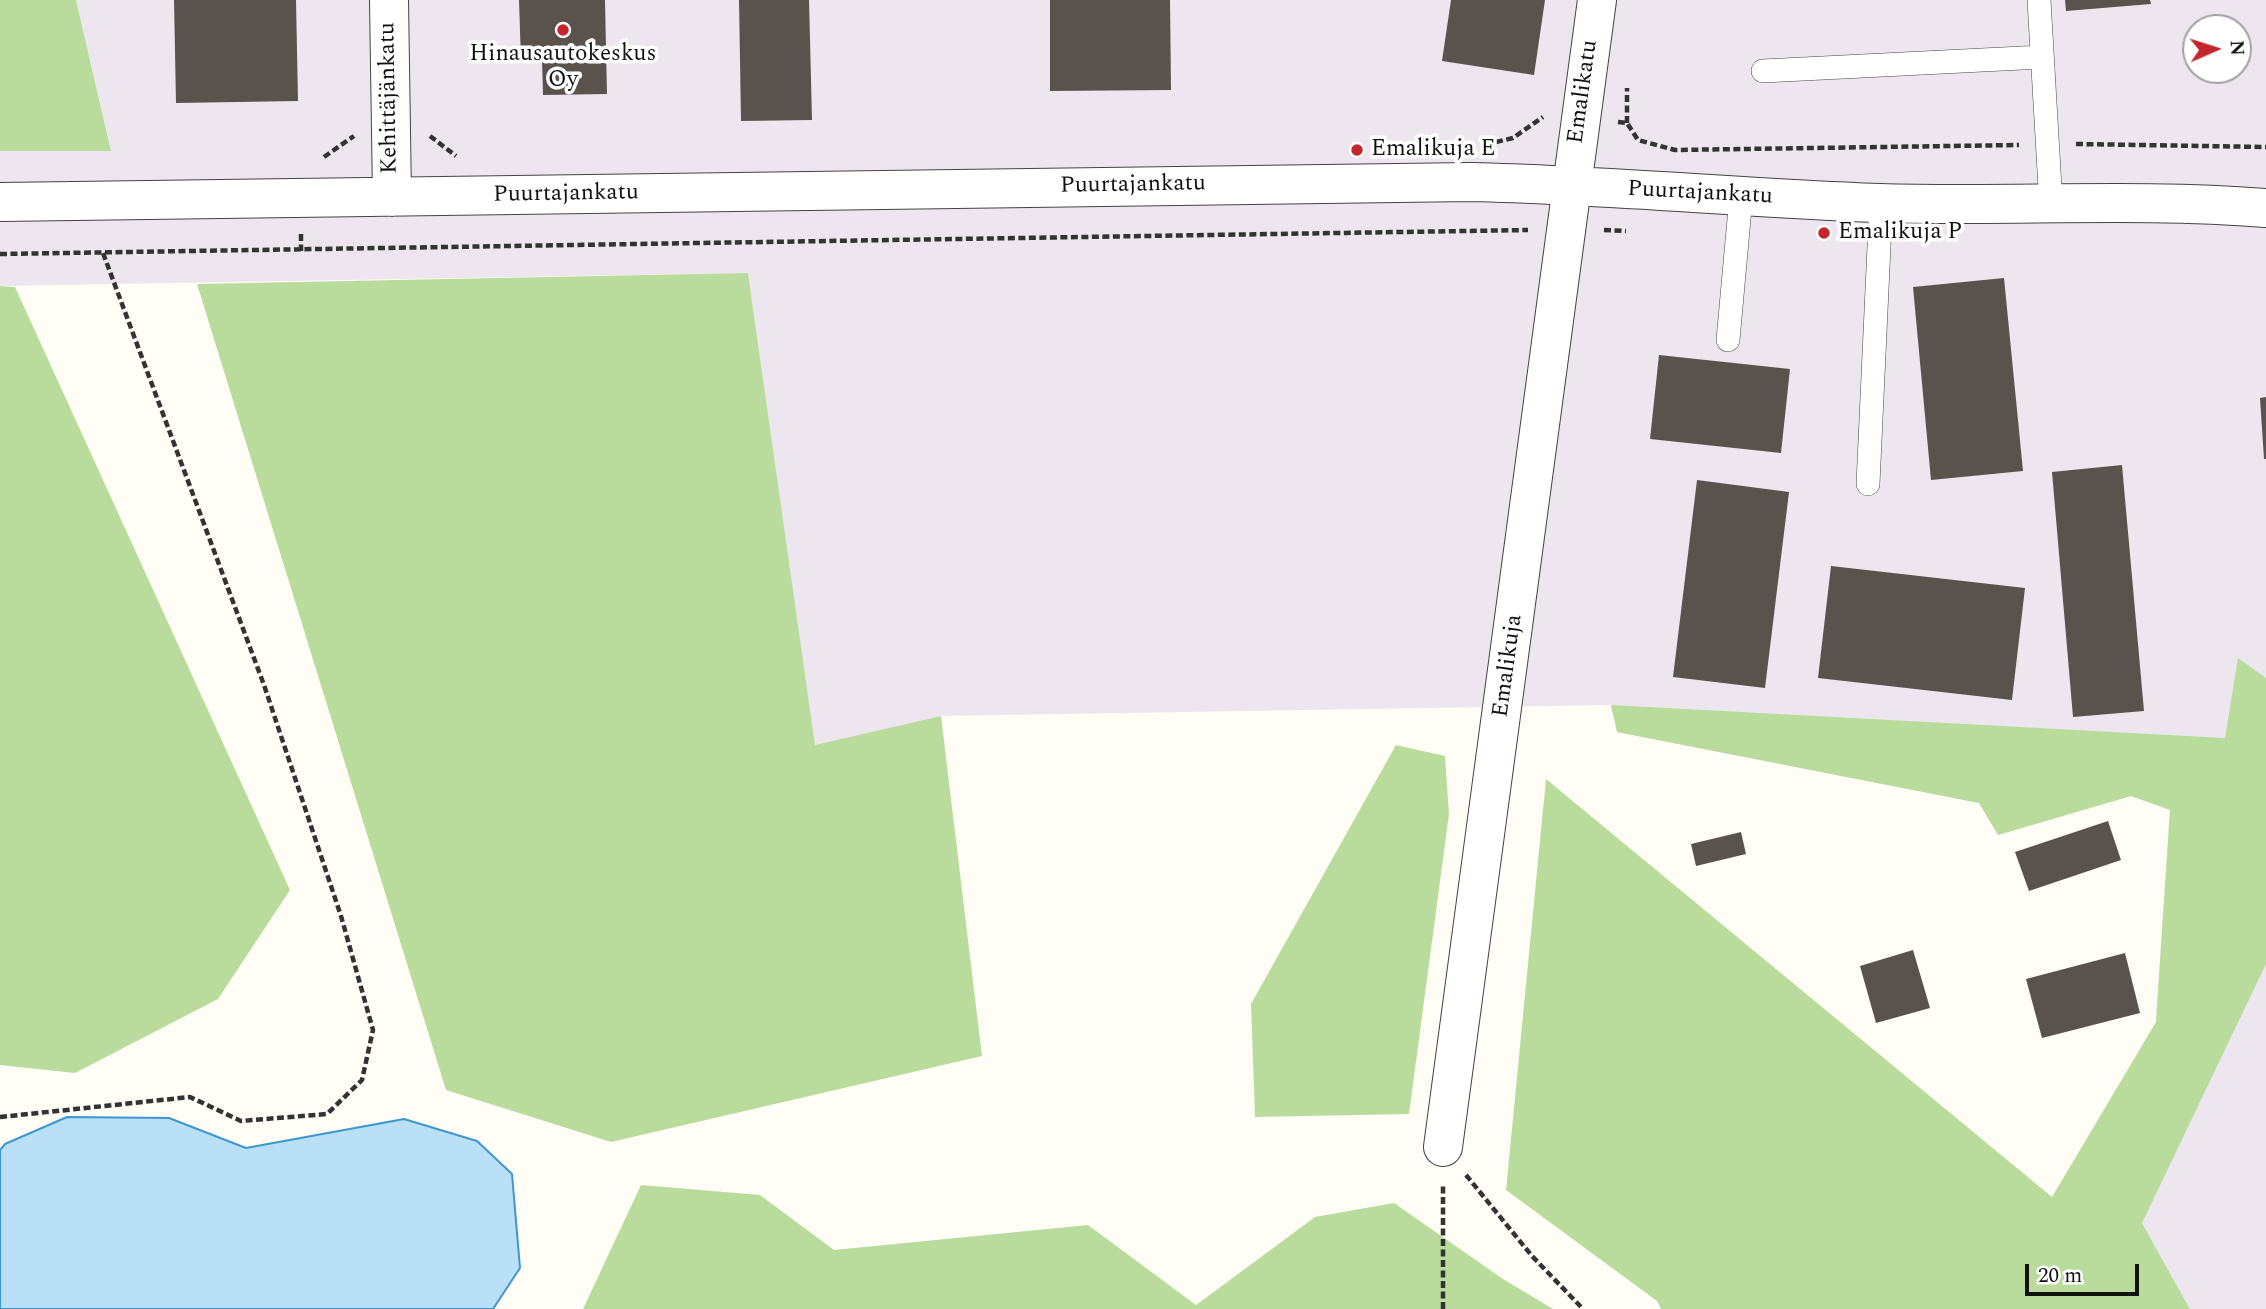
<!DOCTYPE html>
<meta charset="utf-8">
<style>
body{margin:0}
#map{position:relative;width:2266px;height:1309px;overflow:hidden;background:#fffdf5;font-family:Spectral,serif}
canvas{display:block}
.north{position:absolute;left:2182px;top:14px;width:70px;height:70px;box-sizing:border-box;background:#fff;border:2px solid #a0a0a0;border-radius:50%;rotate:87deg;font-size:19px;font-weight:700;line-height:28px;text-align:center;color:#111}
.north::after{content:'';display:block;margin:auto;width:24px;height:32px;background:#c4262e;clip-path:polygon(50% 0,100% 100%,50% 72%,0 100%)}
.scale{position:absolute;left:2025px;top:1264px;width:114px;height:32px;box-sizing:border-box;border:4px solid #111;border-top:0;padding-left:9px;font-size:21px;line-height:24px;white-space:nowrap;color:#111;-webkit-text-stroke:5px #fff;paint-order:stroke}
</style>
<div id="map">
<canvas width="2266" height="1309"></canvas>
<div class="north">N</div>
<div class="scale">20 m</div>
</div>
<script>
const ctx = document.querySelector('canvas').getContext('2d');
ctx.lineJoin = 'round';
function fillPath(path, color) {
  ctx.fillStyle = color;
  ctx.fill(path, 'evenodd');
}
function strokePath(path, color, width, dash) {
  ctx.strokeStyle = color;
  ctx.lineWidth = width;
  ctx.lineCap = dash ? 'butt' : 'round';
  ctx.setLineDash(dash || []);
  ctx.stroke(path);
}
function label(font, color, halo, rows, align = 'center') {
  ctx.font = font + ' Spectral,serif';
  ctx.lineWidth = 7;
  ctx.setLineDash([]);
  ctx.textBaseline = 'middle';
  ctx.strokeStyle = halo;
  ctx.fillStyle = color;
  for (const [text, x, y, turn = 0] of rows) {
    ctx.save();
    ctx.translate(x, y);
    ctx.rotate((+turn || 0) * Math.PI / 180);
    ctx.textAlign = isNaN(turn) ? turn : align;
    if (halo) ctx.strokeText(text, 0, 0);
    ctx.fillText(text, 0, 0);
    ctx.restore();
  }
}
fillPath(new Path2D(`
 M76,0H2266V1309H2190L2142,1223L2170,810L2131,796L1998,835L1979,803L1617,732L1611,705L941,716L815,746L748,273L0,286V151L111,150ZM2196,28H2238V70H2196Z`), '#eee6ef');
fillPath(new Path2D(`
 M0,0H76L111,151H0Z
 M748,273L815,745L941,716L982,1056L611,1142L446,1090L197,284Z
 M0,286L15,287L290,890L218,999L75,1073L0,1065Z
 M2238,658L2266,678V964L2142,1223L2190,1309H1661L1657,1301L1506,1190L1546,779L2052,1197L2156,1022L2170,810L2131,796L1998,835L1979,803L1617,732L1611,705L2225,738Z
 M1396,745L1445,756L1449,814L1409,1114L1255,1117L1251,1004Z
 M641,1185L760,1195L834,1250L1088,1225L1196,1305L1315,1217L1394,1203L1503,1279L1553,1309H583Z`), '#b9dc9c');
const water = new Path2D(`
 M67,1117L169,1118L246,1148L404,1119L477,1141L512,1174L520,1268L493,1309H0V1150L5,1144Z`);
fillPath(water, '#b9e0f7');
strokePath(water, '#3f96cf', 2);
fillPath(new Path2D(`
 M174,0H296L298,101L176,103Z
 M519,0H605L607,94L543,95L542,60L521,61Z
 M739,0H809L812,120L741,121Z
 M1050,0H1170L1171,90L1050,91Z
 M1451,0H1545L1534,75L1442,61Z
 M2065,0H2150L2151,4L2066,11Z
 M2004,278L2023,471L1931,480L1913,287Z
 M1659,355L1790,369L1781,453L1650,439Z
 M2266,397V459H2264L2260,398Z
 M2122,465L2144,711L2073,717L2052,472Z
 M1697,480L1789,492L1765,688L1673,677Z
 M1831,566L2025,588L2012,700L1818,678Z
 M2108,821L2121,860L2029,891L2015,852Z
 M1741,832L1746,854L1696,866L1691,844Z
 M1913,950L1930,1008L1876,1023L1860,966Z
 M2125,953L2140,1013L2042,1038L2026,979Z`), '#5a524d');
const lane = new Path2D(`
 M2039,0L2051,205
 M1763,71L2042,57
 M1728,340L1741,197
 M1868,484L1881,203`);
const street = new Path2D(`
 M389,0L392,197
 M0,202L1471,182C1607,185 1743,198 1879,203C2008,207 2137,198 2266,208
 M1443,1147L1597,0`);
strokePath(lane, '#444', 24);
strokePath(street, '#444', 40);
strokePath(new Path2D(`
 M1618,122L1627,123L1638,140L1675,150L2019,145
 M1627,123V88
 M430,136L456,156
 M1496,142L1513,138L1543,117
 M2076,144L2266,147
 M324,157L354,136
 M1604,230L1626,231
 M301,234V251
 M0,254L1528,230
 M0,1117L190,1097L241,1121L327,1114L362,1080L373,1030L341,916L264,685L103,253
 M1466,1175L1532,1256L1583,1309
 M1443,1309V1186`), '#333', 4.5, [7, 3.5]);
strokePath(lane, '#fff', 23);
strokePath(street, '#fff', 38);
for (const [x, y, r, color] of [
 [563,30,7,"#c4262e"],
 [1357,150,7,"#c4262e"],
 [1824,233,7,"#c4262e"]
]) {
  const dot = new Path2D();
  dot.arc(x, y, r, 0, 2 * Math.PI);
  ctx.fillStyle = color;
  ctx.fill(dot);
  strokePath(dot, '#fff', 2.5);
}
label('23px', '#111', '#fff', [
 ["Hinausautokeskus",563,55,"center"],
 ["Oy",563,81,"center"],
 ["Emalikuja E",1371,150],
 ["Emalikuja P",1838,233]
], 'left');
label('23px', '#111', '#fff', [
 ["Emalikatu",1584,92,-82],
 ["Kehittäjänkatu",390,98,-91],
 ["Puurtajankatu",1133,186,-1],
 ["Puurtajankatu",1700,194,3],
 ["Puurtajankatu",566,195,-1],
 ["Emalikuja",1509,666,-82]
]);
</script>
